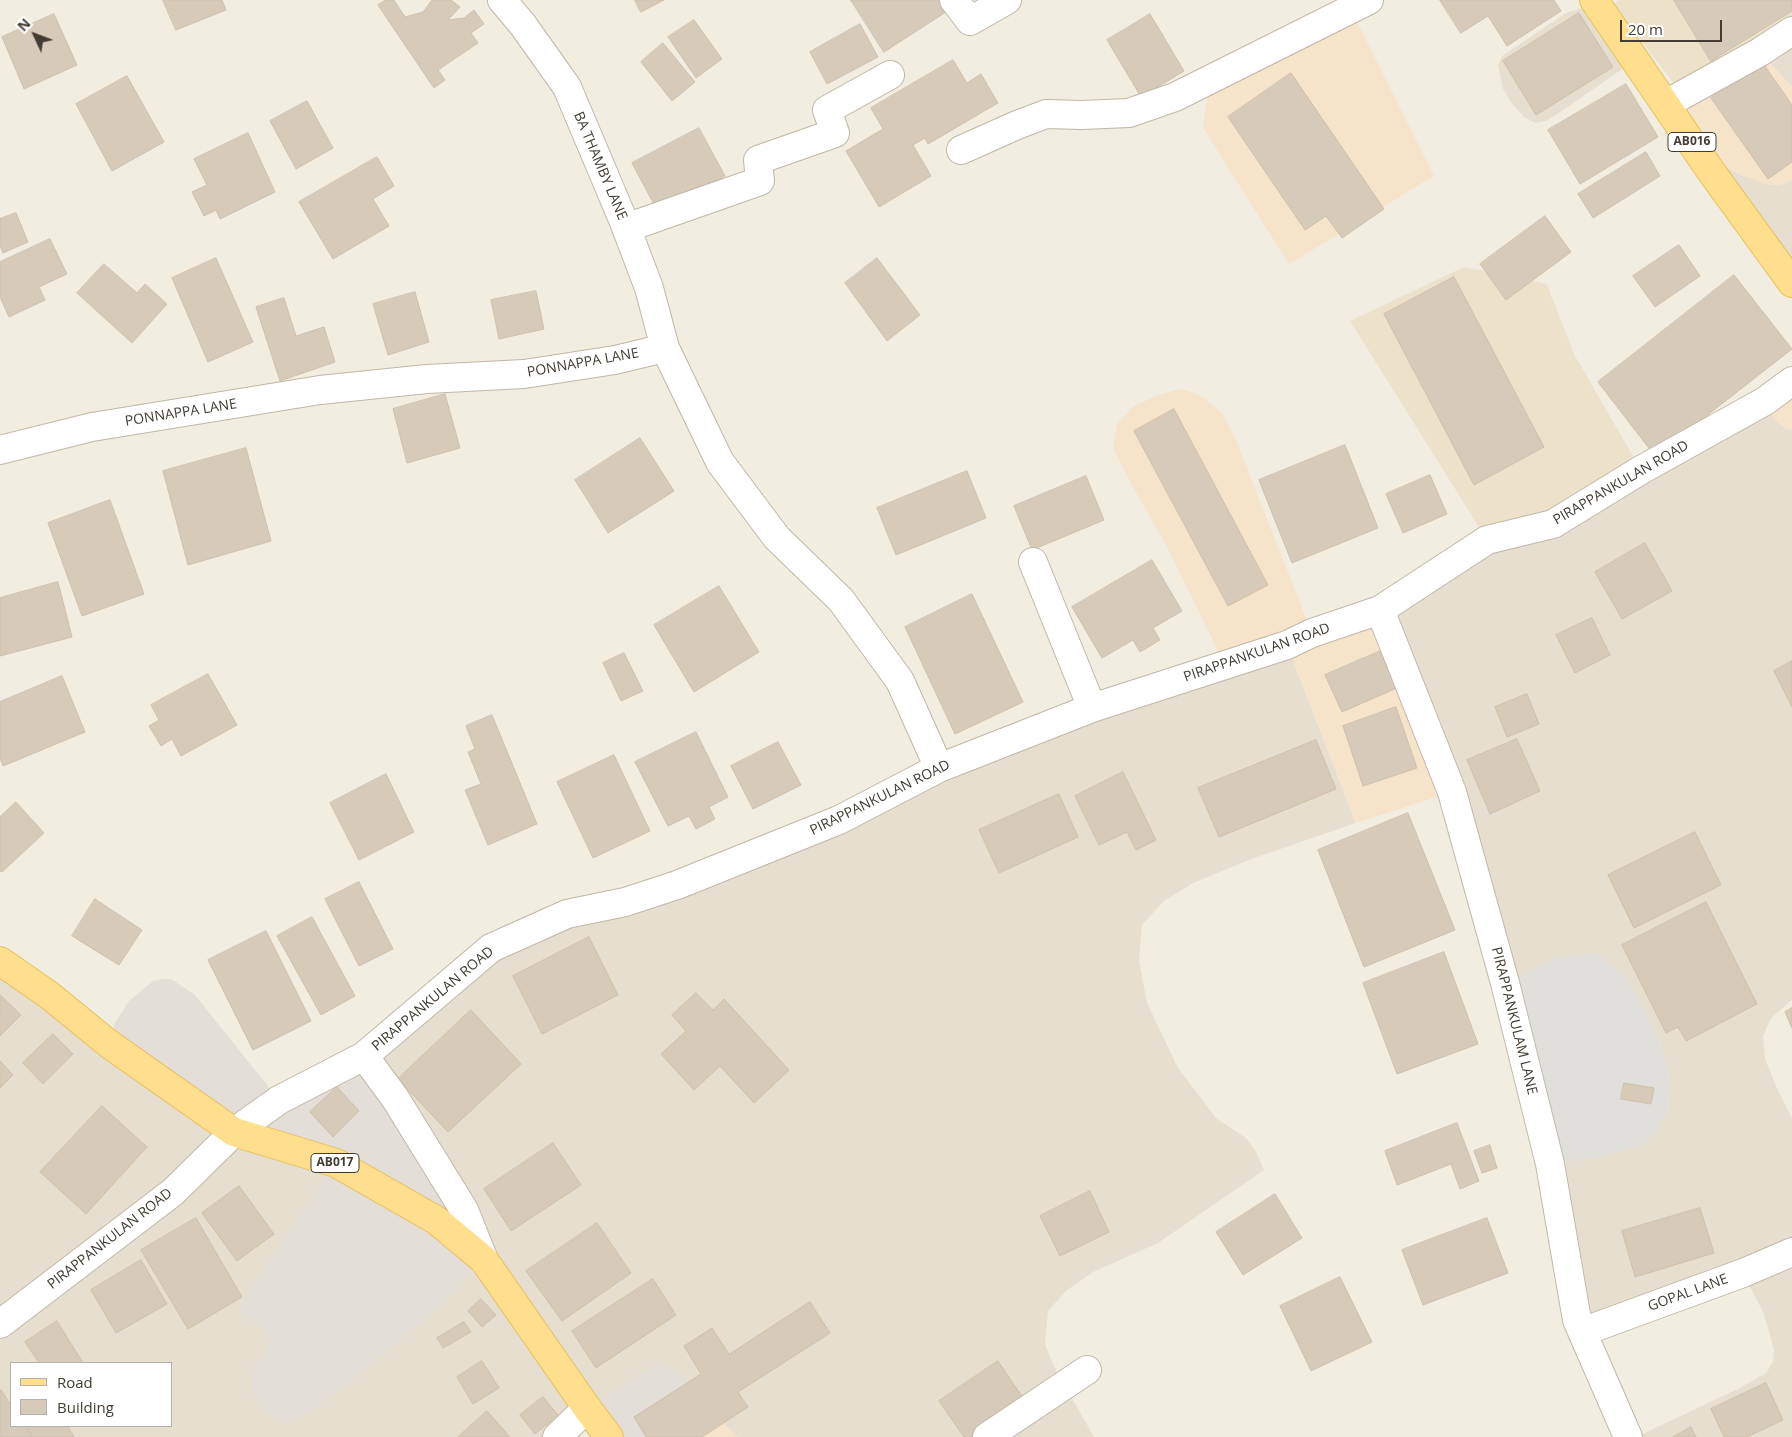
<!DOCTYPE html>
<style>
body{margin:0}
#map{position:relative;width:1792px;height:1437px;overflow:hidden;background:#f2ede1;font-family:"Open Sans",sans-serif}
canvas{display:block}
.legend{position:absolute;left:10px;top:1362px;width:162px;height:65px;box-sizing:border-box;background:#fff;border:1px solid #b4b1ad;margin:0;padding:6px 9px;list-style:none;font-size:15px;color:#433c32}
.legend li{display:flex;align-items:center;gap:10px;height:25px}
.legend b{width:25px;border:1px solid #b4b1ad}
.north{position:absolute;left:10px;top:10px;width:50px;height:50px;-webkit-text-stroke:4px #fff;paint-order:stroke;rotate:313deg;font-size:14px;font-weight:700;line-height:20px;text-align:center;color:#433c32}
.north::after{content:'';display:block;margin:auto;width:18px;height:22px;background:#433c32;clip-path:polygon(50% 0,100% 100%,50% 72%,0 100%)}
.scale{position:absolute;left:1620px;top:20px;width:102px;height:22px;box-sizing:border-box;border:2px solid #433c32;border-top:0;padding-left:6px;font-size:15px;line-height:18px;white-space:nowrap;color:#433c32;-webkit-text-stroke:4px #fff;paint-order:stroke}
</style>
<div id="map">
<canvas width="1792" height="1437"></canvas>
<ul class="legend">
<li><b style="height:6px;background:#ffdf8d"></b>Road</li>
<li><b style="height:14px;background:#d6cbb9"></b>Building</li>
</ul>
<div class="north">N</div>
<div class="scale">20 m</div>
</div>
<script>
const ctx = document.querySelector('canvas').getContext('2d');
ctx.lineJoin = 'round';
function fillPath(path, color) {
  ctx.fillStyle = color;
  ctx.fill(path, 'evenodd');
}
function strokePath(path, color, width, dash) {
  ctx.strokeStyle = color;
  ctx.lineWidth = width;
  ctx.lineCap = dash ? 'butt' : 'round';
  ctx.setLineDash(dash || []);
  ctx.stroke(path);
}
function label(font, color, halo, rows, align = 'center') {
  ctx.font = font + ' "Open Sans",sans-serif';
  ctx.lineWidth = 4;
  ctx.setLineDash([]);
  ctx.textBaseline = 'middle';
  ctx.strokeStyle = halo;
  ctx.fillStyle = color;
  for (const [text, x, y, turn = 0] of rows) {
    ctx.save();
    ctx.translate(x, y);
    ctx.rotate((+turn || 0) * Math.PI / 180);
    ctx.textAlign = isNaN(turn) ? turn : align;
    if (halo) ctx.strokeText(text, 0, 0);
    ctx.fillText(text, 0, 0);
    ctx.restore();
  }
}
fillPath(new Path2D(`
 M1596,4L1635,60L1559,113L1546,121L1535,123L1524,117L1513,105L1503,89L1498,65L1502,56L1566,13Z
 M1792,31V87L1760,52Z
 M1718,167H1726L1743,176L1777,185L1787,183L1792,179V283Z
 M1765,401L1786,429L1792,430V1000L1771,1018L1763,1036L1765,1059L1776,1086L1792,1118V1437H1636L1738,1389L1766,1373L1773,1362L1774,1350L1764,1314L1743,1273L1582,1332L1550,1164L1647,1143L1667,1114L1670,1084L1660,1042L1643,1008L1505,983L1380,610Z
 M1287,645L1356,823L1254,858L1193,883L1164,901L1142,925L1139,961L1147,1003L1178,1068L1216,1118L1246,1138L1256,1152L1264,1170L1158,1243L1093,1272L1066,1291L1048,1311L1045,1345L1054,1366L1094,1437H738L714,1415L646,1370L625,1384L557,1437H0V961L49,995L336,1163L239,1305L249,1321L259,1324L271,1341L266,1351L256,1362L390,1349L439,1307L484,1260L364,1056L491,948ZM11,1363H171V1426H11Z`), '#e6dfcf');
fillPath(new Path2D(`
 M1351,10L1434,176L1289,264L1203,128L1210,79Z
 M1760,52L1792,87V179L1787,183L1777,185H1769L1743,176L1726,167H1718L1666,104Z
 M1792,381V430L1786,429L1777,422L1769,412Z
 M1181,389L1198,394L1221,412L1236,440L1312,633L1380,610L1452,792L1356,823L1287,645L1225,665L1165,543L1129,480L1113,448L1117,424L1134,406L1158,395Z
 M714,1415L738,1437H689Z`), '#f6e4ca');
fillPath(new Path2D(`
 M162,979H171L195,995L279,1100L364,1056L484,1260L439,1307L390,1349L337,1393L295,1421L283,1423L262,1411L252,1390L253,1373L256,1362L266,1351L271,1341L259,1324L249,1321L241,1314L239,1305L336,1163L234,1132L109,1044L115,1023L129,1001L153,981Z
 M662,1361L680,1373L695,1386L689,1437H609L587,1408L646,1370Z`), '#e3ded7');
fillPath(new Path2D(`
 M1619,0H1792V16L1676,86L1613,5Z
 M1464,267L1547,284L1574,354L1641,470L1487,540L1350,321Z`), '#ece2ca');
fillPath(new Path2D(`
 M1597,953L1624,975L1643,1008L1660,1042L1670,1084L1667,1114L1647,1143L1601,1157L1550,1164L1505,983L1556,957Z`), '#e1dfdb');
const building = new Path2D(`
 M163,0H222L226,10L176,30Z
 M386,0H394L405,17L423,12L432,0H451L460,7L448,20L464,18L474,10L484,24L471,33L478,43L438,70L445,80L434,88L378,5Z
 M635,0H664L641,12Z
 M851,0H938L946,12L884,52Z
 M1440,0H1554L1561,11L1507,46L1488,16L1461,33Z
 M1674,0H1792V11L1711,61Z
 M1579,13L1613,67L1536,115L1503,61Z
 M54,14L77,65L24,89L2,37Z
 M1150,14L1184,71L1141,97L1107,40Z
 M694,20L722,59L696,78L668,37Z
 M860,24L878,57L827,84L810,52Z
 M663,43L695,82L672,101L641,62Z
 M953,60L967,83L981,74L998,103L928,144L925,138L913,145L931,176L879,207L846,151L883,129L871,108Z
 M1762,62L1792,105V162L1768,179L1711,98Z
 M1291,73L1384,209L1342,238L1326,216L1305,230L1228,117Z
 M127,76L164,142L112,171L76,104Z
 M1626,84L1658,137L1580,184L1548,130Z
 M307,101L333,148L296,169L270,121Z
 M699,128L725,176L658,212L632,163Z
 M248,133L275,192L220,219L216,210L204,216L192,192L207,185L194,159Z
 M1646,152L1660,176L1593,218L1578,194Z
 M377,157L394,186L373,199L389,226L333,259L299,202Z
 M16,213L28,242L3,253L0,245V219Z
 M1545,216L1571,252L1506,300L1480,264Z
 M50,239L67,274L39,287L45,300L9,317L0,297V262Z
 M1679,245L1700,276L1655,307L1633,276Z
 M216,258L253,342L208,362L172,278Z
 M877,258L920,315L887,341L845,283Z
 M104,264L137,293L145,284L167,304L132,343L77,293Z
 M1734,275L1792,349L1655,456L1598,382Z
 M1454,277L1544,447L1474,485L1384,314Z
 M536,291L544,329L499,339L491,300Z
 M415,292L429,342L388,355L373,304Z
 M284,298L296,336L324,327L335,362L280,381L256,307Z
 M445,394L460,448L407,463L393,409Z
 M1174,409L1268,585L1228,606L1134,431Z
 M640,438L674,491L608,533L575,480Z
 M1345,445L1378,528L1292,563L1259,480Z
 M246,448L271,541L188,565L163,471Z
 M967,471L986,518L896,555L877,508Z
 M1430,475L1447,514L1403,533L1386,494Z
 M1086,476L1104,520L1032,550L1014,506Z
 M110,500L144,594L82,616L48,523Z
 M1645,543L1672,591L1622,619L1595,572Z
 M1152,560L1182,611L1153,628L1160,640L1140,652L1133,640L1102,658L1072,607Z
 M58,582L72,637L0,656V598Z
 M719,586L759,652L694,692L654,625Z
 M972,594L1023,702L955,734L905,627Z
 M1592,618L1610,655L1575,673L1556,635Z
 M1383,650L1399,687L1342,712L1325,675Z
 M624,653L643,691L621,701L603,663Z
 M1792,661V707L1774,671Z
 M208,674L237,725L181,756L172,739L161,746L149,726L159,720L151,705Z
 M62,676L85,732L3,766L0,758V702Z
 M1527,694L1539,724L1507,737L1495,707Z
 M1396,707L1417,768L1363,786L1343,726Z
 M492,715L537,824L488,845L465,790L481,784L468,752L475,749L466,726Z
 M696,732L728,797L709,807L715,819L696,829L689,816L668,826L635,762Z
 M1517,739L1540,791L1490,814L1467,760Z
 M1316,740L1336,789L1219,837L1198,788Z
 M778,742L801,785L753,809L731,766Z
 M614,755L650,831L593,858L557,782Z
 M1123,772L1156,840L1136,850L1127,832L1099,845L1075,796Z
 M386,774L414,832L359,860L330,803Z
 M1059,794L1078,837L999,873L979,830Z
 M16,802L44,833L2,872L0,871V817Z
 M1408,813L1455,930L1364,967L1318,850Z
 M1695,832L1721,885L1634,928L1608,875Z
 M359,882L393,949L359,966L325,899Z
 M95,899L142,930L119,965L72,936Z
 M1706,902L1757,1004L1686,1041L1678,1027L1666,1033L1622,945Z
 M312,917L355,996L321,1015L277,936Z
 M266,931L311,1021L253,1050L208,960Z
 M589,937L618,995L542,1034L513,976Z
 M1444,952L1478,1044L1397,1074L1363,983Z
 M696,993L713,1010L724,999L789,1070L754,1103L720,1066L694,1090L661,1054L686,1031L672,1015Z
 M0,995L21,1015L0,1036Z
 M1792,1008V1028L1785,1012Z
 M471,1010L521,1064L448,1132L398,1079Z
 M53,1034L73,1054L43,1084L23,1063Z
 M0,1061L13,1075L0,1088Z
 M1624,1083L1654,1088L1651,1104L1621,1099Z
 M337,1087L359,1111L333,1137L310,1112Z
 M102,1106L147,1147L86,1214L40,1172Z
 M1457,1123L1479,1181L1460,1189L1451,1164L1397,1185L1385,1151Z
 M553,1143L581,1185L511,1231L484,1189Z
 M1490,1145L1497,1168L1482,1173L1474,1151Z
 M239,1186L274,1234L237,1261L202,1213Z
 M1090,1191L1109,1232L1060,1256L1040,1216Z
 M1275,1194L1302,1238L1243,1275L1216,1232Z
 M1700,1208L1714,1253L1635,1277L1622,1231Z
 M196,1218L242,1297L188,1329L141,1250Z
 M1487,1218L1508,1273L1423,1305L1402,1250Z
 M597,1223L631,1273L562,1321L526,1271Z
 M141,1260L167,1304L116,1333L91,1290Z
 M1340,1277L1372,1342L1311,1371L1280,1306Z
 M653,1279L676,1315L596,1368L572,1331Z
 M481,1299L496,1315L482,1327L468,1311Z
 M810,1302L830,1333L738,1392L748,1407L702,1437H646L634,1417L701,1374L684,1346L712,1328L729,1354Z
 M57,1321L83,1363H39L25,1342Z
 M464,1322L471,1332L443,1348L437,1338Z
 M482,1361L499,1388L473,1404L457,1377Z
 M998,1361L1027,1404L979,1437H964L939,1401Z
 M1766,1383L1783,1420L1747,1437H1724L1711,1409Z
 M1,1390L11,1405V1426H25L32,1437H0V1391Z
 M543,1397L558,1415L535,1434L520,1415Z
 M487,1411L510,1437H458Z
 M27,1426H68L74,1437H33Z
 M1691,1427L1696,1437H1673Z`);
fillPath(building, '#d6cbb9');
strokePath(building, '#cec0aa', 1);
const minor = new Path2D(`
 M502,0L523,25L567,87L624,222L649,288L665,348
 M954,0L970,21L1007,0
 M1666,104L1760,52L1792,31
 M961,150L1017,125L1046,114L1082,115L1129,113L1175,97L1369,0
 M626,228L760,181L758,160L835,133L827,110L890,75
 M0,450L92,427L320,390L427,379L524,374L615,360L665,348L720,462L777,538L841,600L900,681L939,768
 M1033,562L1092,708
 M1380,610L1452,792L1505,983L1550,1164L1577,1320L1628,1437
 M364,1056L395,1098L464,1210L484,1260
 M0,1324L173,1192L234,1132L279,1100L364,1056L491,948L567,914L625,902L677,885L839,820L939,768L1092,708L1287,645L1312,633L1380,610L1487,540L1553,524L1641,470L1765,401L1792,381
 M1582,1332L1743,1273L1792,1252
 M557,1437L587,1408
 M987,1437L1087,1370`);
const major = new Path2D(`
 M1594,0L1710,170L1792,283
 M0,961L49,995L109,1044L234,1132L336,1163L436,1220L484,1260L587,1408L609,1437`);
strokePath(minor, '#c0b7a7', 30);
strokePath(major, '#e8be59', 30);
strokePath(minor, '#fff', 28);
strokePath(major, '#ffdf8d', 28);
for (const [x, y, w] of [
 [1692,142,48],
 [335,1163,48]
]) {
  const box = new Path2D();
  box.roundRect(x - w / 2, y - 9.5, w, 19, 4);
  ctx.fillStyle = '#fff';
  ctx.fill(box);
  strokePath(box, '#433c32', 1);
}
label('bold 12px', '#433c32', null, [
 ["AB016",1692,142],
 ["AB017",335,1163]
]);
label('14px', '#433c32', '#fff', [
 ["BA THAMBY LANE",600,166,67],
 ["PONNAPPA LANE",583,363,-10],
 ["PONNAPPA LANE",181,413,-9],
 ["PIRAPPANKULAN ROAD",1621,483,-30],
 ["PIRAPPANKULAN ROAD",1257,653,-19],
 ["PIRAPPANKULAN ROAD",880,798,-26],
 ["PIRAPPANKULAN ROAD",433,999,-40],
 ["PIRAPPANKULAM LANE",1514,1021,76],
 ["PIRAPPANKULAN ROAD",110,1239,-38],
 ["GOPAL LANE",1688,1293,-20]
]);
</script>
